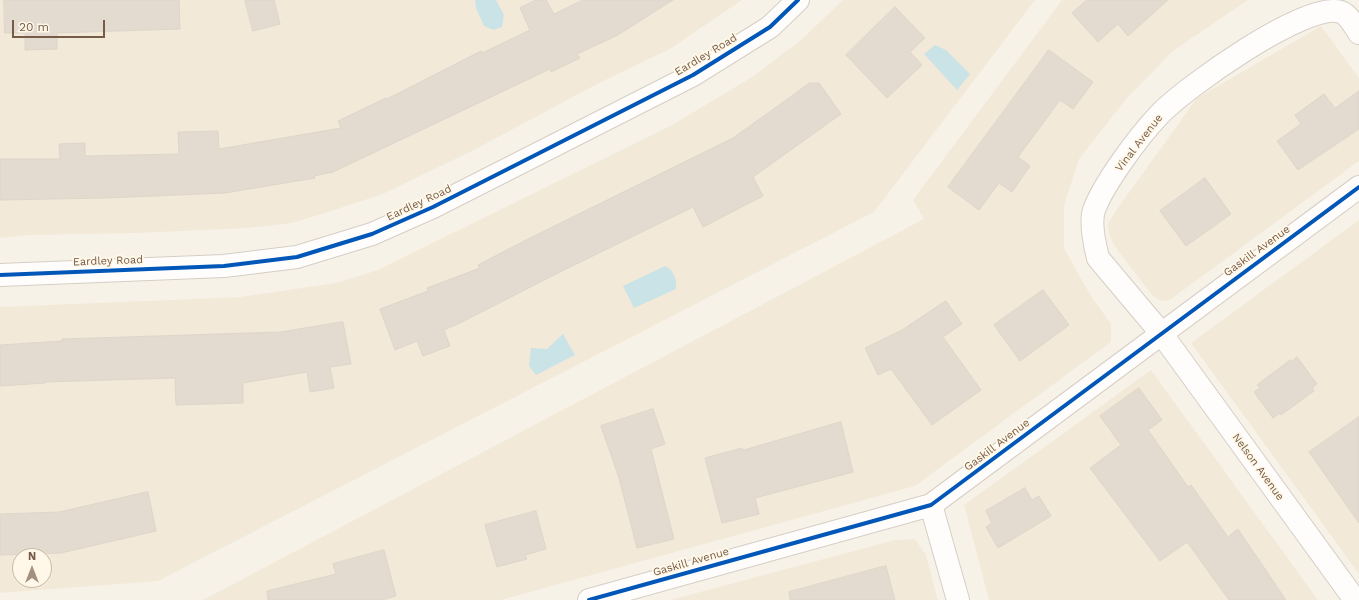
<!DOCTYPE html>
<style>
body{margin:0}
#map{position:relative;width:1359px;height:600px;overflow:hidden;background:#f7f2e8;font-family:"Work Sans",sans-serif}
canvas{display:block}
.north{position:absolute;left:12px;top:548px;width:40px;height:40px;box-sizing:border-box;background:#fff8e9;border:1px solid #c8b9a8;border-radius:50%;rotate:0deg;font-size:11px;font-weight:700;line-height:16px;text-align:center;color:#765b47}
.north::after{content:'';display:block;margin:auto;width:14px;height:18px;background:#a3907f;clip-path:polygon(50% 0,100% 100%,50% 72%,0 100%)}
.scale{position:absolute;left:12px;top:20px;width:93px;height:18px;box-sizing:border-box;border:2px solid #765b47;border-top:0;padding-left:5px;font-size:12px;line-height:14px;white-space:nowrap;color:#765b47;-webkit-text-stroke:3px #fff8e9;paint-order:stroke}
</style>
<div id="map">
<canvas width="1359" height="600"></canvas>
<div class="north">N</div>
<div class="scale">20 m</div>
</div>
<script>
const ctx = document.querySelector('canvas').getContext('2d');
ctx.lineJoin = 'round';
function fillPath(path, color) {
  ctx.fillStyle = color;
  ctx.fill(path, 'evenodd');
}
function strokePath(path, color, width, dash) {
  ctx.strokeStyle = color;
  ctx.lineWidth = width;
  ctx.lineCap = dash ? 'butt' : 'round';
  ctx.setLineDash(dash || []);
  ctx.stroke(path);
}
function label(font, color, halo, rows, align = 'center') {
  ctx.font = font + ' "Work Sans",sans-serif';
  ctx.lineWidth = 3.5;
  ctx.setLineDash([]);
  ctx.textBaseline = 'middle';
  ctx.strokeStyle = halo;
  ctx.fillStyle = color;
  for (const [text, x, y, turn = 0] of rows) {
    ctx.save();
    ctx.translate(x, y);
    ctx.rotate((+turn || 0) * Math.PI / 180);
    ctx.textAlign = isNaN(turn) ? turn : align;
    if (halo) ctx.strokeText(text, 0, 0);
    ctx.fillText(text, 0, 0);
    ctx.restore();
  }
}
fillPath(new Path2D(`
 M0,0H742L670,49L599,83L474,150L383,194L328,212L292,223L248,228L137,233L30,235L0,238Z
 M843,0H1035L874,212L158,581L0,593V307L240,297L336,283L378,270L672,125L752,77L801,40ZM20,556H44V580H20Z
 M1062,0H1248L1173,51L1127,98L1079,159L1064,206V248L1091,296L1111,324V342L915,486L501,600H203L924,219L913,200Z
 M1321,26L1359,78V161L1170,300L1160,301L1152,295L1115,247L1109,234L1108,224L1115,212L1197,98Z
 M1359,220V574L1191,343Z
 M1151,370L1318,600H989L964,505Z
 M915,539L926,555L938,600H670L895,540Z`), '#f3e9d8');
fillPath(new Path2D(`
 M475,0H496L504,15L502,27L494,30L484,26L476,8Z
 M935,45L946,50L970,74L957,90L924,54Z
 M665,266C674,270 677,280 676,289L634,308L623,286Z
 M563,334L575,355L536,375L529,366L531,348L547,349Z`), '#cae3e7');
const building = new Path2D(`
 M4,0H179L180,29L57,33V49L25,50V33H5Z
 M245,0H274L280,24L253,31Z
 M536,0H546L554,14L583,0H673L618,35L577,54L580,58L551,72L550,69L333,172L314,176L315,178L225,193L107,198L0,200V159H60L59,144L85,143V156L179,154L178,132L218,131L219,149L341,128L338,121L386,98L387,99L481,51L482,53L530,30L520,8Z
 M1087,0H1168L1128,36L1118,24L1098,42L1072,13Z
 M895,7L925,38L910,52L922,65L887,98L846,55Z
 M1049,50L1093,82L1073,109L1060,100L1018,157L1030,166L1012,192L999,183L979,210L948,187Z
 M810,83H819L841,114L753,177L763,196L703,227L693,207L558,273L460,323L444,330L450,346L423,356L417,341L395,350L380,309L428,291L427,288L480,268L478,265L524,241L733,138Z
 M1359,91V129L1298,170L1277,141L1301,124L1295,115L1324,94L1335,108Z
 M1205,178L1231,214L1186,246L1160,211Z
 M1043,290L1069,325L1020,361L994,325Z
 M946,301L962,324L943,337L981,390L932,425L891,369L878,375L865,348L902,330Z
 M343,322L351,364L330,367L334,388L310,392L307,372L243,383V403L176,405L175,378L45,382V383L0,386V345L62,341V339L280,332Z
 M1297,357L1317,384L1312,388L1314,391L1281,415L1280,413L1273,418L1254,392L1260,388L1257,385L1290,360L1292,361Z
 M1139,388L1162,420L1148,430L1188,487L1191,485L1228,537L1238,529L1286,600H1229L1187,542L1160,561L1090,468L1121,445L1100,416Z
 M653,409L665,444L651,449L674,539L637,548L619,478L601,426Z
 M1359,417V523L1309,452Z
 M841,422L853,472L755,498L759,514L722,523L705,458L742,448L743,450Z
 M1025,488L1032,500L1039,496L1051,516L998,548L986,527L992,523L986,511Z
 M148,492L156,531L61,553L0,555V514L59,512Z
 M536,511L546,549L525,555L527,559L497,567L485,525Z
 M384,550L396,596L382,600H268L267,591L336,574L333,564Z
 M886,566L895,600H790L789,592Z`);
fillPath(building, '#e3dad0');
strokePath(building, '#e0d5ca', 1);
const minor = new Path2D(`
 M0,275L224,266L297,257L372,234L433,207L693,75L770,27L798,0
 M931,505L958,600
 M589,600L931,505L1359,187
 M1355,600L1161,333L1098,258C1095,246 1090,222 1094,210C1104,183 1139,136 1159,115C1183,89 1307,0 1341,12C1349,15 1354,26 1359,33`);
strokePath(minor, '#d6cec5', 24);
strokePath(minor, '#fefdfc', 22);
strokePath(new Path2D(`
 M0,275L224,266L297,257L372,234L433,207L693,75L770,27L798,0
 M589,600L931,505L1359,187`), '#0057b8', 4);
label('11px', '#765b47', '#fff8e9', [
 ["Eardley Road",706,55,-31],
 ["Vinal Avenue",1139,143,-52],
 ["Eardley Road",419,203,-25],
 ["Gaskill Avenue",1257,251,-36],
 ["Eardley Road",108,261,-2],
 ["Gaskill Avenue",997,445,-37],
 ["Nelson Avenue",1258,467,54],
 ["Gaskill Avenue",691,562,-16]
]);
</script>
